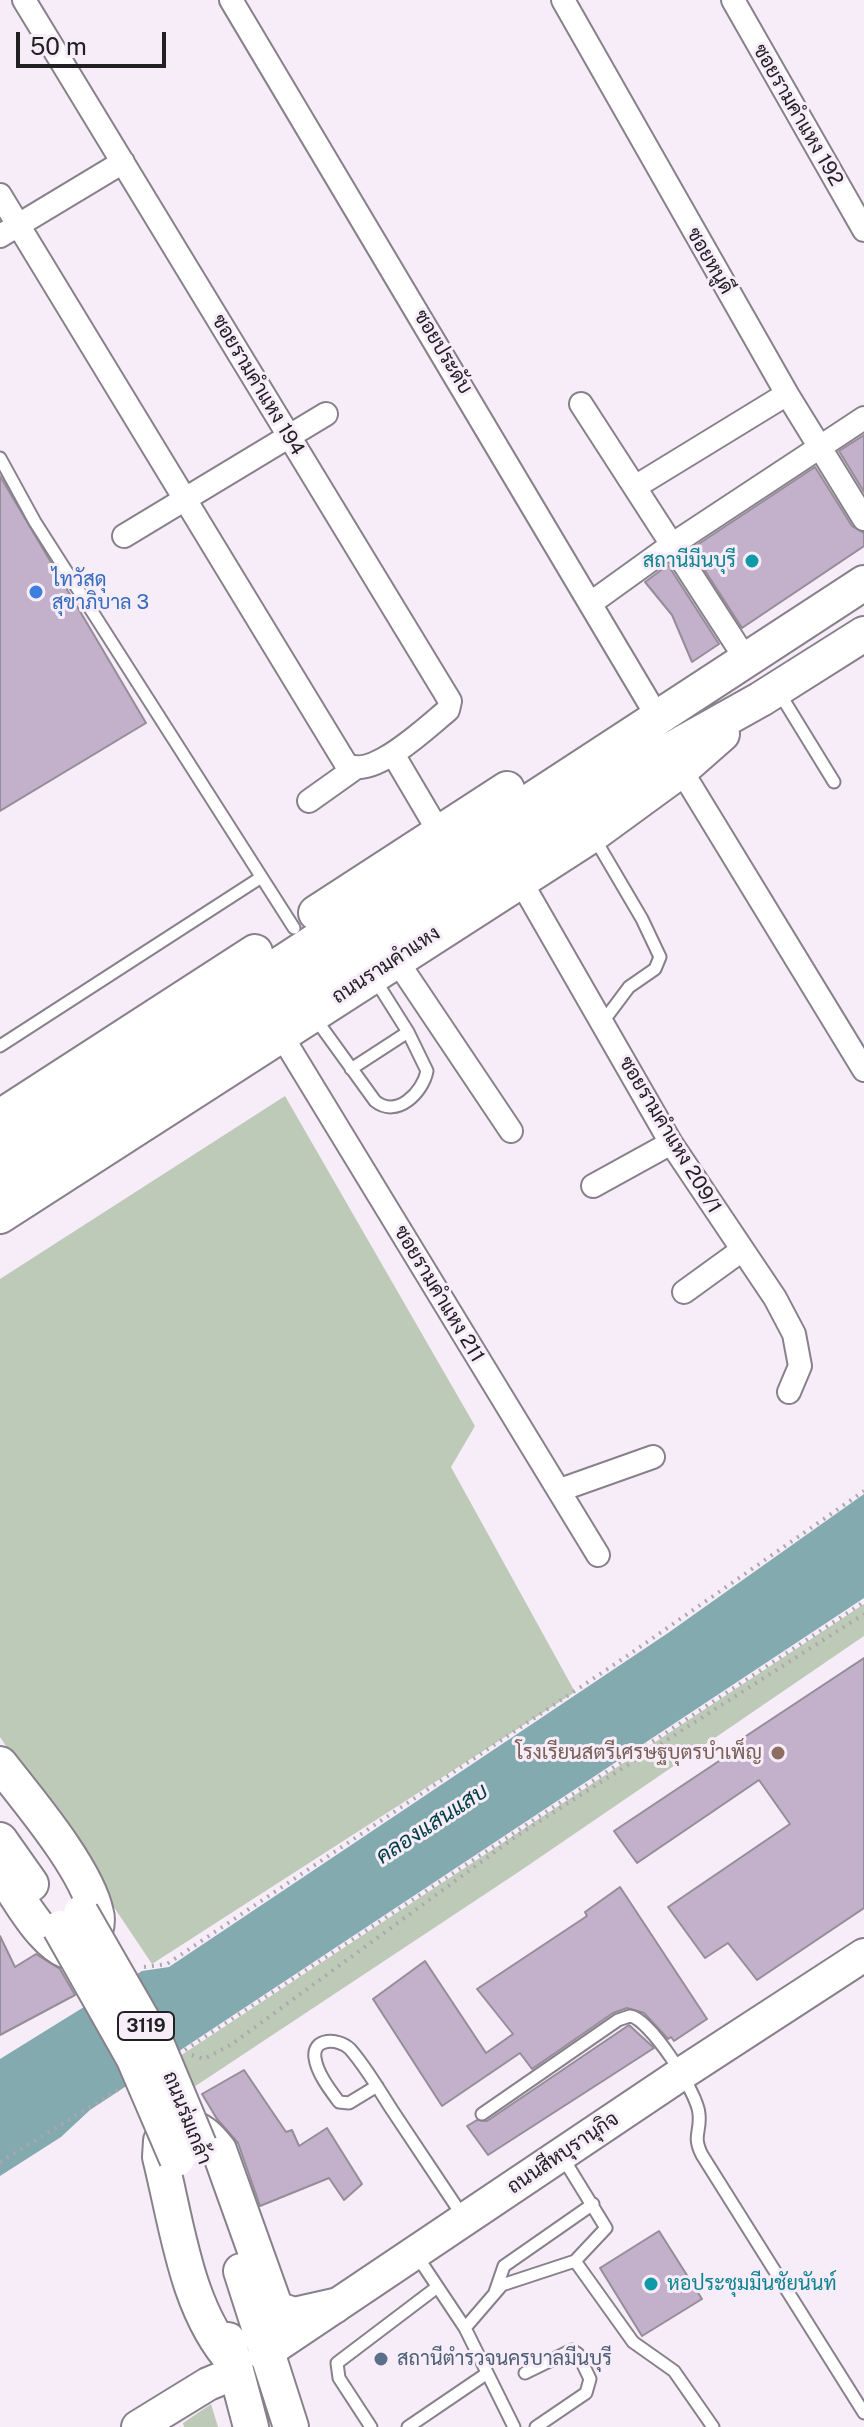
<!DOCTYPE html>
<meta charset="utf-8">
<style>
body{margin:0}
#map{position:relative;width:864px;height:2427px;overflow:hidden;background:#f6edf9;font-family:"Public Sans",sans-serif}
canvas{display:block}
.scale{position:absolute;left:16px;top:32px;width:150px;height:36px;box-sizing:border-box;border:4px solid #232024;border-top:0;padding-left:10px;font-size:24px;line-height:28px;white-space:nowrap;color:#232024;-webkit-text-stroke:6px #f6edf9;paint-order:stroke}
</style>
<div id="map">
<canvas width="864" height="2427"></canvas>
<div class="scale">50 m</div>
</div>
<script>
const ctx = document.querySelector('canvas').getContext('2d');
ctx.lineJoin = 'round';
function fillPath(path, color) {
  ctx.fillStyle = color;
  ctx.fill(path, 'evenodd');
}
function strokePath(path, color, width, dash) {
  ctx.strokeStyle = color;
  ctx.lineWidth = width;
  ctx.lineCap = dash ? 'butt' : 'round';
  ctx.setLineDash(dash || []);
  ctx.stroke(path);
}
function label(font, color, halo, rows, align = 'center') {
  ctx.font = font + ' "Public Sans",Sarabun,sans-serif';
  ctx.lineWidth = 6;
  ctx.setLineDash([]);
  ctx.textBaseline = 'middle';
  ctx.strokeStyle = halo;
  ctx.fillStyle = color;
  for (const [text, x, y, turn = 0] of rows) {
    ctx.save();
    ctx.translate(x, y);
    ctx.rotate((+turn || 0) * Math.PI / 180);
    ctx.textAlign = isNaN(turn) ? turn : align;
    if (halo) ctx.strokeText(text, 0, 0);
    ctx.fillText(text, 0, 0);
    ctx.restore();
  }
}
fillPath(new Path2D(`
 M285,1096L475,1426L451,1467L575,1692L152,1964L0,1737V1279Z
 M864,1604V1636L520,1871L194,2087L180,2056Z
 M211,2404L218,2427H184L183,2423Z`), '#bdcab7');
fillPath(new Path2D(`
 M864,1494V1598L90,2110L61,2137L0,2176V2059L142,1971L169,1967L668,1633Z`), '#83aaae');
const building = new Path2D(`
 M864,435V492L839,451Z
 M815,467L852,526L864,533V546L742,628L691,549Z
 M0,476L146,723L0,811Z
 M668,565L719,644L692,662L672,615L645,582Z
 M864,1658V1908L757,1980L728,1943L705,1958L668,1907L790,1824L759,1780L637,1863L614,1831L746,1743L743,1738Z
 M620,1887L707,2019L674,2041L671,2037L668,2039L644,2013L627,2008L613,2013L532,2069L520,2053L442,2106L373,1999L425,1961L486,2053L513,2034L477,1989L587,1916L585,1912Z
 M0,1936L15,1967L36,1954L60,1969L75,1995L0,2035Z
 M629,2025L654,2048L488,2155L467,2126L477,2120L487,2121Z
 M244,2070L286,2132L292,2130L299,2146L327,2128L362,2184L344,2200L329,2178L260,2206L238,2143L217,2119L202,2094Z
 M659,2231L702,2299L642,2336L600,2268Z`);
fillPath(building, '#c3b0ca');
strokePath(building, '#958d98', 2);
const lane = new Path2D(`
 M0,458L35,522L294,928
 M780,694L834,782
 M595,839L642,919L660,957L655,969L629,987L602,1023
 M315,1018L375,1101C397,1119 423,1092 427,1071L408,1032L374,978
 M0,1046L260,878
 M351,1069L408,1032
 M377,2086L349,2103L339,2102C330,2090 317,2073 315,2058C312,2037 339,2038 350,2049C366,2067 379,2090 392,2110C416,2146 440,2182 464,2218
 M482,2114L618,2020L630,2016C649,2018 698,2093 699,2114C701,2133 692,2135 702,2155L864,2413
 M563,2158L606,2228L575,2261L633,2342L674,2371L713,2427
 M417,2256L465,2328L514,2427
 M495,2292L504,2266L593,2204
 M465,2328L502,2285L575,2261
 M525,2373L572,2350L578,2354L590,2379L586,2393L536,2427
 M371,2427L339,2378L337,2363L436,2288
 M408,2427L486,2374`);
const street = new Path2D(`
 M231,0L651,706
 M563,0L787,394L864,519
 M733,0L864,230
 M0,195L346,764C372,781 428,726 448,710L450,701L24,0
 M0,236L123,162
 M581,404L747,661
 M635,487L787,394
 M124,536L326,414
 M591,603L673,544L864,418
 M393,754L439,832
 M681,770L864,1070
 M309,801L354,769
 M520,880L671,1143L775,1298L794,1334L800,1366L789,1392
 M395,958L511,1131
 M280,1033L598,1555
 M593,1186L671,1143
 M684,1292L742,1250
 M560,1490L653,1457`);
const secondary = new Path2D(`
 M264,2354L681,2074L864,1955
 M138,2427L208,2384L237,2372`);
const primary = new Path2D(`
 M316,913L507,789
 M0,1117L255,952
 M0,1147L864,583
 M0,1183L600,789L761,699L864,634
 M0,1216L592,835L681,770L722,734
 M0,1764C28,1800 87,1869 96,1913C99,1923 94,1940 86,1947C58,1974 13,1889 0,1869
 M0,1840L31,1884
 M241,2271L291,2427
 M228,2340L251,2427
 M234,2362C186,2310 177,2224 160,2157L161,2141C188,2121 199,2125 219,2150L276,2309L294,2315L334,2306`);
strokePath(lane, '#88818b', 15);
strokePath(street, '#88818b', 26);
strokePath(secondary, '#88818b', 36);
strokePath(primary, '#88818b', 38);
strokePath(new Path2D(`
 M144,1967L167,1964L627,1656L864,1491
 M185,2050L864,1602
 M192,2055L204,2059L232,2044L518,1835L864,1614
 M0,2162L119,2089`), '#ada6af', 4, [2, 6]);
strokePath(lane, '#fff', 11);
strokePath(street, '#fff', 22);
strokePath(secondary, '#fff', 32);
strokePath(primary, '#fff', 34);
const primaryBridge = new Path2D(`
 M81,1913L158,2047L199,2145
 M60,1928L134,2059L177,2159`);
strokePath(primaryBridge, '#88818b', 38, []);
strokePath(primaryBridge, '#fff', 34);
for (const [x, y, r, color] of [
 [752,561,8,"#0f9aa8"],
 [36,592,8,"#3f7fe0"],
 [778,1753,8,"#8d6e63"],
 [651,2284,8,"#0f9aa8"],
 [381,2359,8,"#5c6f8a"]
]) {
  const dot = new Path2D();
  dot.arc(x, y, r, 0, 2 * Math.PI);
  ctx.fillStyle = color;
  ctx.fill(dot);
  strokePath(dot, '#f6edf9', 3);
}
for (const [x, y, w] of [
 [146,2026,56]
]) {
  const box = new Path2D();
  box.roundRect(x - w / 2, y - 14, w, 28, 6);
  ctx.fillStyle = '#f6edf9';
  ctx.fill(box);
  strokePath(box, '#232024', 2);
}
label('bold 18px', '#232024', null, [
 ["3119",146,2026]
]);
label('20px', '#232024', '#f6edf9', [
 ["ซอยรามคำแหง 192",798,115,60],
 ["ซอยหนูดี",710,261,60],
 ["ซอยประดับ",443,352,59],
 ["ซอยรามคำแหง 194",258,385,59],
 ["ถนนรามคำแหง",386,965,-33],
 ["ซอยรามคำแหง 209/1",670,1135,59],
 ["ซอยรามคำแหง 211",439,1294,59],
 ["ถนนร่มเกล้า",187,2118,68],
 ["ถนนสีหบุรานุกิจ",563,2153,-34]
]);
label('20px', '#0d838f', '#f6edf9', [
 ["สถานีมีนบุรี",736,561],
 ["หอประชุมมีนชัยนันท์",667,2284,"left"]
], 'right');
label('20px', '#366cbe', '#f6edf9', [
 ["ไทวัสดุ",52,580],
 ["สุขาภิบาล 3",52,603]
], 'left');
label('20px', '#785e54', '#f6edf9', [
 ["โรงเรียนสตรีเศรษฐบุตรบำเพ็ญ",762,1753]
], 'right');
label('20px', '#4e5e75', '#f6edf9', [
 ["สถานีตำรวจนครบาลมีนบุรี",397,2359]
], 'left');
label('italic 22px', '#004045', '#f6edf9', [
 ["คลองแสนแสบ",432,1824,-33]
]);
</script>
